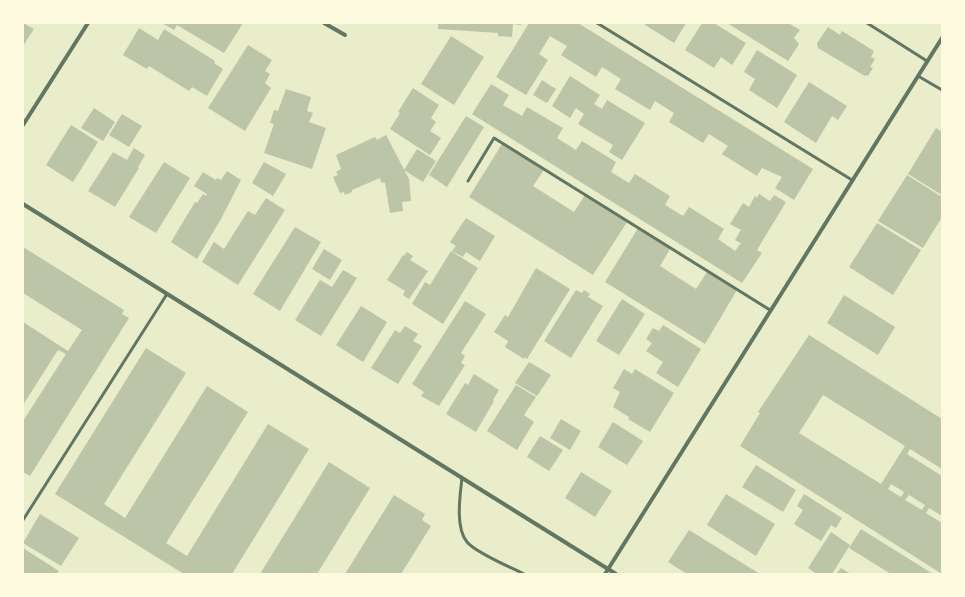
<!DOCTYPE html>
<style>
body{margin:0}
#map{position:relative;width:965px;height:597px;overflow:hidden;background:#e9edc9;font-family:"Public Sans",sans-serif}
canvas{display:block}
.frame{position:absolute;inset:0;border:24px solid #fefae0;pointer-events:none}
</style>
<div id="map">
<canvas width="965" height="597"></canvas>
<div class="frame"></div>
</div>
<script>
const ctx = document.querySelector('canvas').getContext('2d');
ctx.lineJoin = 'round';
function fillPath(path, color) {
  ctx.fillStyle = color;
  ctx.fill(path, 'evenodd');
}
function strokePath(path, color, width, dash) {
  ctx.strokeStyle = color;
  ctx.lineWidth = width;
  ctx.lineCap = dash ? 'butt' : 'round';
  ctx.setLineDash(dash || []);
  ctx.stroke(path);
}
fillPath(new Path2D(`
 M23,23L34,29L23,46Z
 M162,23H243L224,53L177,25L174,30Z
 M438,23H521V25L513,24L512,37L498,36V33L438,29Z
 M529,23H578L813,169L794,200L775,188L782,177L762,168L757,176L722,154L728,146L709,134L703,143L669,122L674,113L655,101L650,110L615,89L621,79L602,67L596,77L561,55L567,46L550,36L539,54L548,60L526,95L496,77Z
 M646,23H686L674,43L645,25Z
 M702,23H714L746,43L732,65L721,57L714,68L685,50Z
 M727,23H788L800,30L794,38L799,44L788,61Z
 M828,27L840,35L842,31L874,51L871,57L875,59L870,67L873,68L868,76L866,75L865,76L818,48L817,43Z
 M139,28L158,40L164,29L215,61L214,63L223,69L207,96L192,87L189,91L149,66L147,69L123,55Z
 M451,36L484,57L454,105L421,84Z
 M248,45L272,60L265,71L270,74L265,83L271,88L245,131L208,108Z
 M757,50L797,75L777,108L749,90L755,79L744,72Z
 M570,76L600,95L594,104L602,109L607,100L645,123L622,160L609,152L613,145L578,124L584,114L576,108L570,118L552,106Z
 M542,80L556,89L547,103L533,95Z
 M809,82L847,106L838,120L832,116L816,143L784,122Z
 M491,84L509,95L503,105L522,116L527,107L563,128L557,138L576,150L582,141L616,162L611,172L629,183L635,174L670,196L665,205L683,216L689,207L724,229L718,239L735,251L741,243L735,240L741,230L730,224L743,203L749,207L755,196L757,198L759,194L770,201L774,195L786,202L757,250L762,253L742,283L472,114Z
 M413,88L439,105L431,118L436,122L430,131L441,138L430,155L390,129L400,113L398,112Z
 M286,89L311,97L307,111L313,113L309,122L326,128L312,169L264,153L274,124L270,123L274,110L278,111Z
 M94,108L115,122L103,141L81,128Z
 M122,114L142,126L129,147L109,135Z
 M466,116L484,127L447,187L429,175Z
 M71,125L98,142L73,182L46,165Z
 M936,128L942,132V195L908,174Z
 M386,135L409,179L411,201L402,202L403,211L390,213L385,183L381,182L380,178L352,190V192L345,195L344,192L340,193L333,177L338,175L336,172L341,169L336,155L375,137L377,140Z
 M502,144L544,170L533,186L574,212L585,195L627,222L593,275L469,197Z
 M134,148L145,155L138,167L139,168L115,207L88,191L113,152L127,160Z
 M417,149L436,161L423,182L404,170Z
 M164,162L190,178L156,233L129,217Z
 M264,162L286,174L273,196L252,183Z
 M227,171L241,180L221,219L197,259L171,242L195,202L197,203L203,194L206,196L207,194L194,186L203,172L216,180L217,178L221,180Z
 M907,175L942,197V217L923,248L878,221Z
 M266,198L285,210L238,285L202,262L214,242L224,249L248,211L255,215Z
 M466,218L495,236L480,261L466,252L463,257L452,251L456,246L450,242Z
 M877,223L921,250L893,295L849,267Z
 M295,227L321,242L280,311L253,294Z
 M638,228L670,249L660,266L696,289L707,272L737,290L705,344L605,282Z
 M23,247L124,310L122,314L129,318L30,476L23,472V421L66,354L58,350L23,405V322L68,351L82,330L23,293Z
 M324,249L342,260L330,280L312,269Z
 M451,251L478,268L443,324L412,304L425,282L430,285Z
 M407,252L413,256L410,260L428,271L409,299L403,295L405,291L387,280L403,255L404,256Z
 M536,268L570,289L527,359L524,357V359L505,347L508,341L494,332L505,315L508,317Z
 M343,270L357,278L321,336L295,320L320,280L332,287Z
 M576,290L582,293L584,290L590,294L588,297L603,306L571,358L544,341Z
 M844,295L895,327L878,355L827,323Z
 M622,299L645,314L619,355L596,341Z
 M465,301L486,314L461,353L465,356L461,363L465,365L439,406L421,396L424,392L412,384Z
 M361,306L387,322L363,362L336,345Z
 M663,325L701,349L678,387L656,373L663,362L646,351L652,343L646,339L653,328L659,331Z
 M405,326L418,334L413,341L422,346L398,384L371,368L395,330L400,333Z
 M809,335L942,419V469L910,449L907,454L942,476V516L929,508L926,513L942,523V574L740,446L760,413L758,412ZM823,395L905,446L881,484L799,433ZM891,484L904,492L901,497L888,489ZM909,495L925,505L922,510L905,500Z
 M146,348L186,373L104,504L125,518L207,386L248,412L166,543L187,556L268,424L309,449L232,574H184L55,494Z
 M529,362L551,375L537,396L515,383Z
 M624,369L632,374L635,369L674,393L650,432L628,419L629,417L613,407L620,392L613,388Z
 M474,374L499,390L493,400L494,401L476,432L446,414L465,383L468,385Z
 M516,385L536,397L524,415L534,422L517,450L487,431Z
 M561,419L581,431L570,450L550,438Z
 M613,422L643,441L627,465L598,447Z
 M540,436L563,450L549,471L527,457Z
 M329,462L370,488L317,574H260Z
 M756,465L796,490L783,512L742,487Z
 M581,472L612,491L595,517L565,498Z
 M726,494L775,524L756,556L707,525Z
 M804,494L842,518L836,528L831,525L821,541L794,524L803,510L797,506Z
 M394,495L425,514L422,520L431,526L401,574H345Z
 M40,514L79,538L61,566L23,543Z
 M861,529L933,574H891L849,548Z
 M689,530L760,574H687L668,562Z
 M831,532L850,545L832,574H817L808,568Z
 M23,548L59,571L57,574H23Z
 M841,568L851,574H836Z`), '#bcc5a7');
strokePath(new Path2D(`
 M597,23L852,180
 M867,23L927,61
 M918,76L942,90
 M468,181L494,138L770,310
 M462,478C460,495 455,528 467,542C476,553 510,567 524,574
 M23,520L167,294`), '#617663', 3);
strokePath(new Path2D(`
 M324,23L345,35
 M23,125L88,23
 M23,204L616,574
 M605,574L942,38`), '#617663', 4);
</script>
